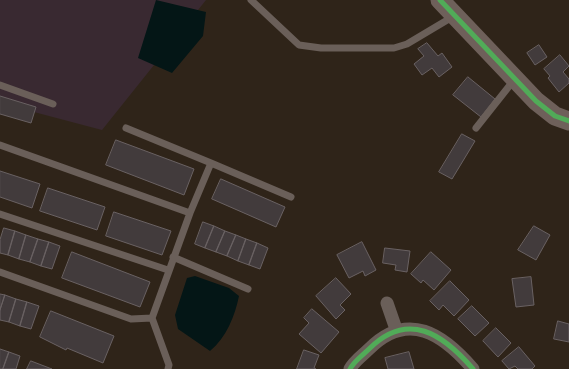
<!DOCTYPE html>
<style>
body{margin:0}
canvas{display:block;background:#2f2419}
</style>
<canvas width="569" height="369"></canvas>
<script>
const ctx = document.querySelector('canvas').getContext('2d');
ctx.lineJoin = 'round';
function fillPath(path, color) {
  ctx.fillStyle = color;
  ctx.fill(path, 'evenodd');
}
function strokePath(path, color, width, dash) {
  ctx.strokeStyle = color;
  ctx.lineWidth = width;
  ctx.lineCap = dash ? 'butt' : 'round';
  ctx.setLineDash(dash || []);
  ctx.stroke(path);
}
fillPath(new Path2D(`
 M0,0H206L102,130L0,103Z`), '#392931');
fillPath(new Path2D(`
 M156,0L206,12L203,36L172,73L138,58Z
 M195,276L229,288L239,296C235,316 226,338 210,351L178,329L175,315L187,278Z`), '#041616');
const building = new Path2D(`
 M427,43L438,56L442,53L452,67L439,77L432,68L422,75L414,64L424,56L418,49Z
 M539,45L547,57L535,65L527,53Z
 M560,55L569,66L563,72L569,79V83L559,92L548,78L550,76L544,69Z
 M468,77L495,99L481,117L453,95Z
 M0,96L36,107L31,123L0,114Z
 M462,134L475,141L452,179L439,172Z
 M116,140L194,169L184,195L106,165Z
 M0,171L40,184L32,208L0,197Z
 M221,179L285,207L276,227L212,199Z
 M48,188L105,207L97,230L40,211Z
 M114,212L171,231L162,255L106,236Z
 M203,222L214,226L205,248L195,244Z
 M214,226L225,231L216,252L205,248Z
 M534,226L550,235L536,260L518,250Z
 M4,228L15,231L8,255L0,253V240Z
 M15,231L26,235L19,259L8,255Z
 M225,231L236,235L227,256L216,252Z
 M26,235L38,239L30,262L19,259Z
 M236,235L246,239L238,261L227,256Z
 M38,239L49,242L41,266L30,262Z
 M246,239L257,243L249,265L238,261Z
 M49,242L60,246L52,269L41,266Z
 M362,242L376,270L365,276L363,271L349,278L337,255Z
 M257,243L268,248L260,269L249,265Z
 M385,248L410,251L407,272L395,270L396,265L383,263Z
 M72,252L150,282L140,307L62,278Z
 M431,252L451,270L434,290L423,280L421,283L411,274Z
 M531,277L534,305L516,307L512,279Z
 M336,278L351,294L340,305L345,310L336,319L316,296Z
 M450,281L469,300L454,316L443,305L439,310L430,301Z
 M0,294L5,295L0,310Z
 M5,295L16,299L9,322L0,320V310Z
 M16,299L27,302L20,326L9,322Z
 M27,302L39,306L31,329L20,326Z
 M472,306L489,323L475,336L458,319Z
 M312,309L339,332L321,353L299,334L309,323L304,318Z
 M51,311L114,336L103,363L67,348L66,350L40,337Z
 M558,321L569,324V342L554,339Z
 M496,328L511,343L498,357L483,341Z
 M519,347L535,366L532,369H518L515,366L509,369L502,361Z
 M0,349L9,352L3,369H0Z
 M304,350L319,355L314,368L316,369H297Z
 M9,352L20,356L16,369H3Z
 M409,352L414,369H388L385,358Z
 M31,361L52,369H27Z`);
fillPath(building, '#423b3c');
strokePath(building, '#696162', 1);
strokePath(new Path2D(`
 M251,0L299,45L321,48H394L407,44L454,16
 M0,85L53,104
 M126,128L211,163L190,213
 M476,128L514,80
 M0,145L190,213L152,318L169,365L168,369
 M211,163L291,197
 M0,214L168,270
 M173,257L248,289
 M0,272L131,319L152,318`), '#6a5f59', 7);
strokePath(new Path2D(`
 M387,303L396,329
 M350,369C354,361 363,355 369,349C408,310 443,334 473,369`), '#6a5f59', 13);
strokePath(new Path2D(`
 M440,0L536,101L555,116L569,121`), '#6e605a', 19);
strokePath(new Path2D(`
 M440,0L536,101L555,116L569,121
 M350,369C354,361 363,355 369,349C408,310 443,334 473,369`), '#51ab58', 5);
</script>
